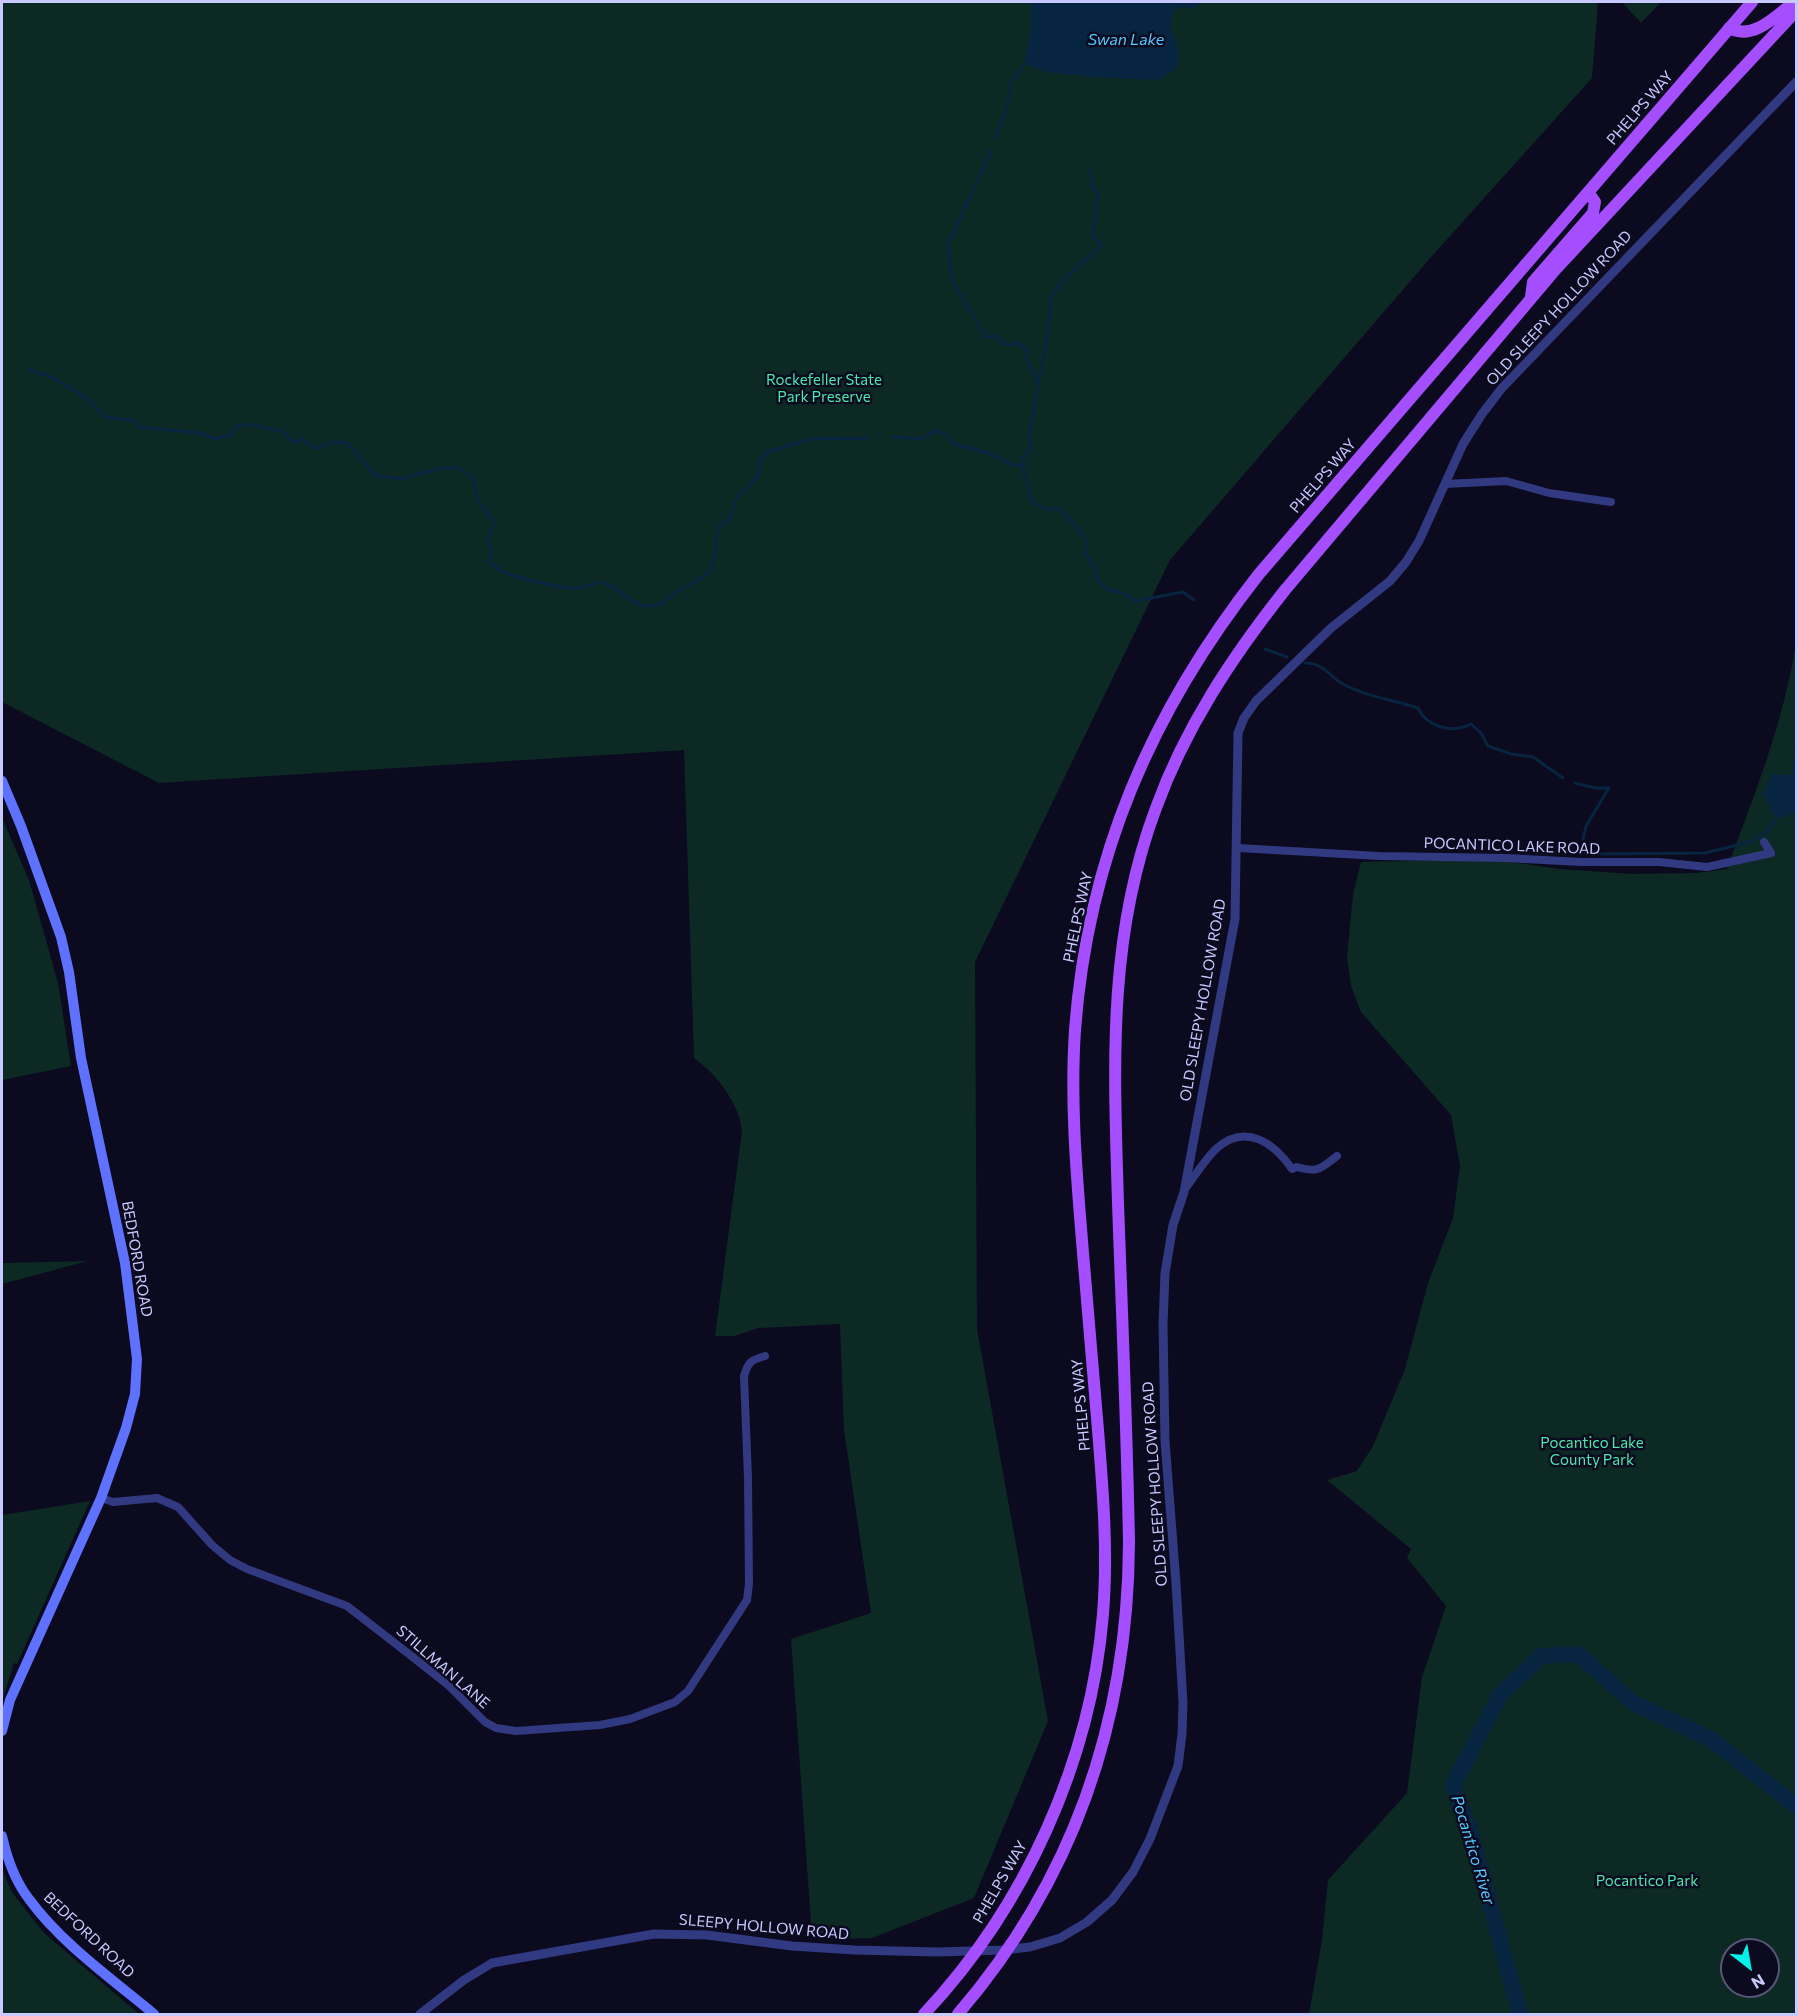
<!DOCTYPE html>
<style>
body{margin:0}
#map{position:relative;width:1798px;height:2016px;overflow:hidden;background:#0b0a1e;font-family:Commissioner,sans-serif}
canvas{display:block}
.frame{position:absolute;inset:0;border:3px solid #c7c9ff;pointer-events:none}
.north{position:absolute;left:1720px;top:1938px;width:60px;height:60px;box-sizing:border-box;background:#0b0a1e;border:2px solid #565678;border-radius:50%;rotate:149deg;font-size:16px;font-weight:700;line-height:24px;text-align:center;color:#c7c9ff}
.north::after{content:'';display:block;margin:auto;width:21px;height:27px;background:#00f2e9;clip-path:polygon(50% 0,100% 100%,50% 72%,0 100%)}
</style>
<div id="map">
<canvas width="1798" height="2016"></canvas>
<div class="frame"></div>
<div class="north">N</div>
</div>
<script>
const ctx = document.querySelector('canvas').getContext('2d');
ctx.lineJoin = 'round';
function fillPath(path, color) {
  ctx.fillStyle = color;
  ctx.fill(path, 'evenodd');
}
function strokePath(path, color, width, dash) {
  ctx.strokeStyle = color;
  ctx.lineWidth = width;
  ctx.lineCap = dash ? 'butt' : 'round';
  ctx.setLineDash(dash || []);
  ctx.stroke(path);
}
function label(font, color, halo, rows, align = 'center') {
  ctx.font = font + ' Commissioner,sans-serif';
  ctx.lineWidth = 5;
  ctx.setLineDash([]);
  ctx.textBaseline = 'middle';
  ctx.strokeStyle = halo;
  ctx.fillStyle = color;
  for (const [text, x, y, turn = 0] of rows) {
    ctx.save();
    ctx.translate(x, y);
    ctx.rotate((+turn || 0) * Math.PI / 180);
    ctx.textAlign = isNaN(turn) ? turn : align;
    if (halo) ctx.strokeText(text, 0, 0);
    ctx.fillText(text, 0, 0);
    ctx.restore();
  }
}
fillPath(new Path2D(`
 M2,2H1598L1592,78L1432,256L1170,560L975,962L977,1329L1048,1721L974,1898L872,1938L836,1939L812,1937L791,1639L871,1613L844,1430L840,1324L758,1328L734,1336H715L742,1131C739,1102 716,1074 694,1058L684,750L159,783L2,702Z
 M1622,2H1661L1641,23Z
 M1796,644V2014H1309L1322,1940L1328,1880L1407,1793L1422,1677L1446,1606L1407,1558L1411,1549L1327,1480L1357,1471L1373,1446L1405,1369L1428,1283L1453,1218L1460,1166L1451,1115L1361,1012L1351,986L1347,957L1353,894L1361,862L1491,859L1559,869L1632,874L1696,873L1727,869C1755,793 1783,724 1796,644ZM1732,1950H1768V1986H1732Z
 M2,818L29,880L58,983L71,1066L2,1080Z
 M88,1261L2,1284V1263Z
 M90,1501L17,1664L14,1663L2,1702V1515Z
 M2,1868L11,1891L44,1933L139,2014H2Z`), '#0d2924');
fillPath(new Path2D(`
 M1031,2H1214L1199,4L1192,9L1182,7L1174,10C1165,33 1177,35 1178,54C1179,58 1177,64 1176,69L1158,80L1094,77L1046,72L1025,64L1031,30Z
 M1796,735V813L1776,819L1763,793L1772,774L1792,775Z`), '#072441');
strokePath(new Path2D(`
 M996,137L1006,111L1012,80L1025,64
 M991,151L948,244L952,281L986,337L996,336C1002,343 1006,348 1016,343L1029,352L1026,358L1037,382
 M1088,167L1092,176V185L1098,195L1093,236L1102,245L1063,280L1051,297L1048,334L1035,400L1032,423L1029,433L1031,447L1023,458V469L1033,503L1046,509H1060L1080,530L1087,544L1084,550L1096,572L1098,581L1108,590L1123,593L1135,601L1183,592L1194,600
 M28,369L54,378L89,400L105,417L134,421L139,427L200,433L215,439L231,435L237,426L246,424L281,431L294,442L303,439L314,448H321L330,442L347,443L375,475L400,479L442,468H459L472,477L478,501L494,522L488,541L492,551L488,561C493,564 498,569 503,572C517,578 566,590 580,588C589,587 596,579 606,584C625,592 636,612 660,604C665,602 670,596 675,593C684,587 694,583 703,577C727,560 704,531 729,519L736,499L758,476L760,460L767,452L811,439L868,438
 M893,437L921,439L935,431L945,433L952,443L990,454L1012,465H1023
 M1265,649L1287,657
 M1305,663C1322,663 1328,674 1341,683C1364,696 1393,700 1418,708C1427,727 1452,734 1471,724L1481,733L1488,746L1511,754L1533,757L1563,778
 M1575,783L1595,788H1609L1586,826L1583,840L1592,854L1706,853L1752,841L1766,832L1776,819`), '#072441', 3);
strokePath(new Path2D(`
 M1520,2014L1472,1837L1453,1785L1500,1695L1541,1656L1578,1654L1632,1702L1712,1740L1796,1806`), '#072441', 16);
strokePath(new Path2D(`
 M1445,484L1506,481L1549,493L1611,502
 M1238,848L1379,856L1506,858L1581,862H1659L1707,867L1771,853L1764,842
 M1185,1189C1195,1176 1205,1159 1217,1148C1246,1123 1274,1143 1292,1169L1297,1167C1318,1173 1320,1169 1337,1156
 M101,1498L113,1502L157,1498L178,1507L212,1545L230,1560L247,1569L347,1606L414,1658L449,1686L485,1722L496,1728L516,1731L600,1725L630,1719L675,1702L688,1691L747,1600L749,1584L748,1478L744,1376C748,1362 751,1360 765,1356`), '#313981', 8);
strokePath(new Path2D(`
 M420,2014L464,1980L492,1963L654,1934L707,1935L792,1946L854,1950L937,1952L1003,1950L1030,1947L1060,1938L1087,1922L1112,1900L1133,1872L1150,1839L1178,1766L1182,1734L1183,1703L1176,1583L1165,1441L1163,1325L1165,1273L1173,1225L1184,1192L1235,919L1238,733L1244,718L1256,701L1331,628L1390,581L1406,562L1419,541L1463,444L1482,414L1502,388L1796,82`), '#313981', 9);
strokePath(new Path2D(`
 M2,781L21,826L61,937L69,972L81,1058L125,1263L137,1359L135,1394L126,1428L101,1498L10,1700L2,1731
 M2,1836C7,1858 15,1881 29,1899C61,1943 112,1979 154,2014`), '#5e71ff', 10);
strokePath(new Path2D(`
 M1729,28C1753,41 1776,16 1794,2
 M1531,297L1533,282L1593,213L1595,202L1588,192
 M924,2014C1025,1907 1091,1761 1103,1614C1108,1552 1103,1491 1098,1430C1093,1371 1088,1312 1083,1253C1077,1179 1070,1105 1075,1030C1088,856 1152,710 1259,574L1752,2
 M958,2014C1074,1879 1128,1721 1129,1543C1127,1429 1122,1316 1118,1203C1114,1068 1107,938 1156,808C1185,728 1232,657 1285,590L1556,269L1796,11`), '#a44eff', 12);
label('15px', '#c7c9ff', '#0b0a1e', [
 ["PHELPS WAY",1640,108,-49],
 ["OLD SLEEPY HOLLOW ROAD",1559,308,-47],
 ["PHELPS WAY",1323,476,-49],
 ["POCANTICO LAKE ROAD",1512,846,2],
 ["PHELPS WAY",1078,917,-78],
 ["OLD SLEEPY HOLLOW ROAD",1203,1000,-80],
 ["BEDFORD ROAD",137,1259,80],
 ["PHELPS WAY",1081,1405,-95],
 ["OLD SLEEPY HOLLOW ROAD",1155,1484,-94],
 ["STILLMAN LANE",443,1667,41],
 ["PHELPS WAY",1000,1882,-60],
 ["SLEEPY HOLLOW ROAD",764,1927,5],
 ["BEDFORD ROAD",89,1935,43]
]);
label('15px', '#4ae8ab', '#0b0a1e', [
 ["Rockefeller State",824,380],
 ["Park Preserve",824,397],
 ["Pocantico Lake",1592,1443],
 ["County Park",1592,1460],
 ["Pocantico Park",1647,1881]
]);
label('italic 16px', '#55c8ff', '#0b0a1e', [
 ["Swan Lake",1126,40],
 ["Pocantico River",1473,1850,73]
]);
</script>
